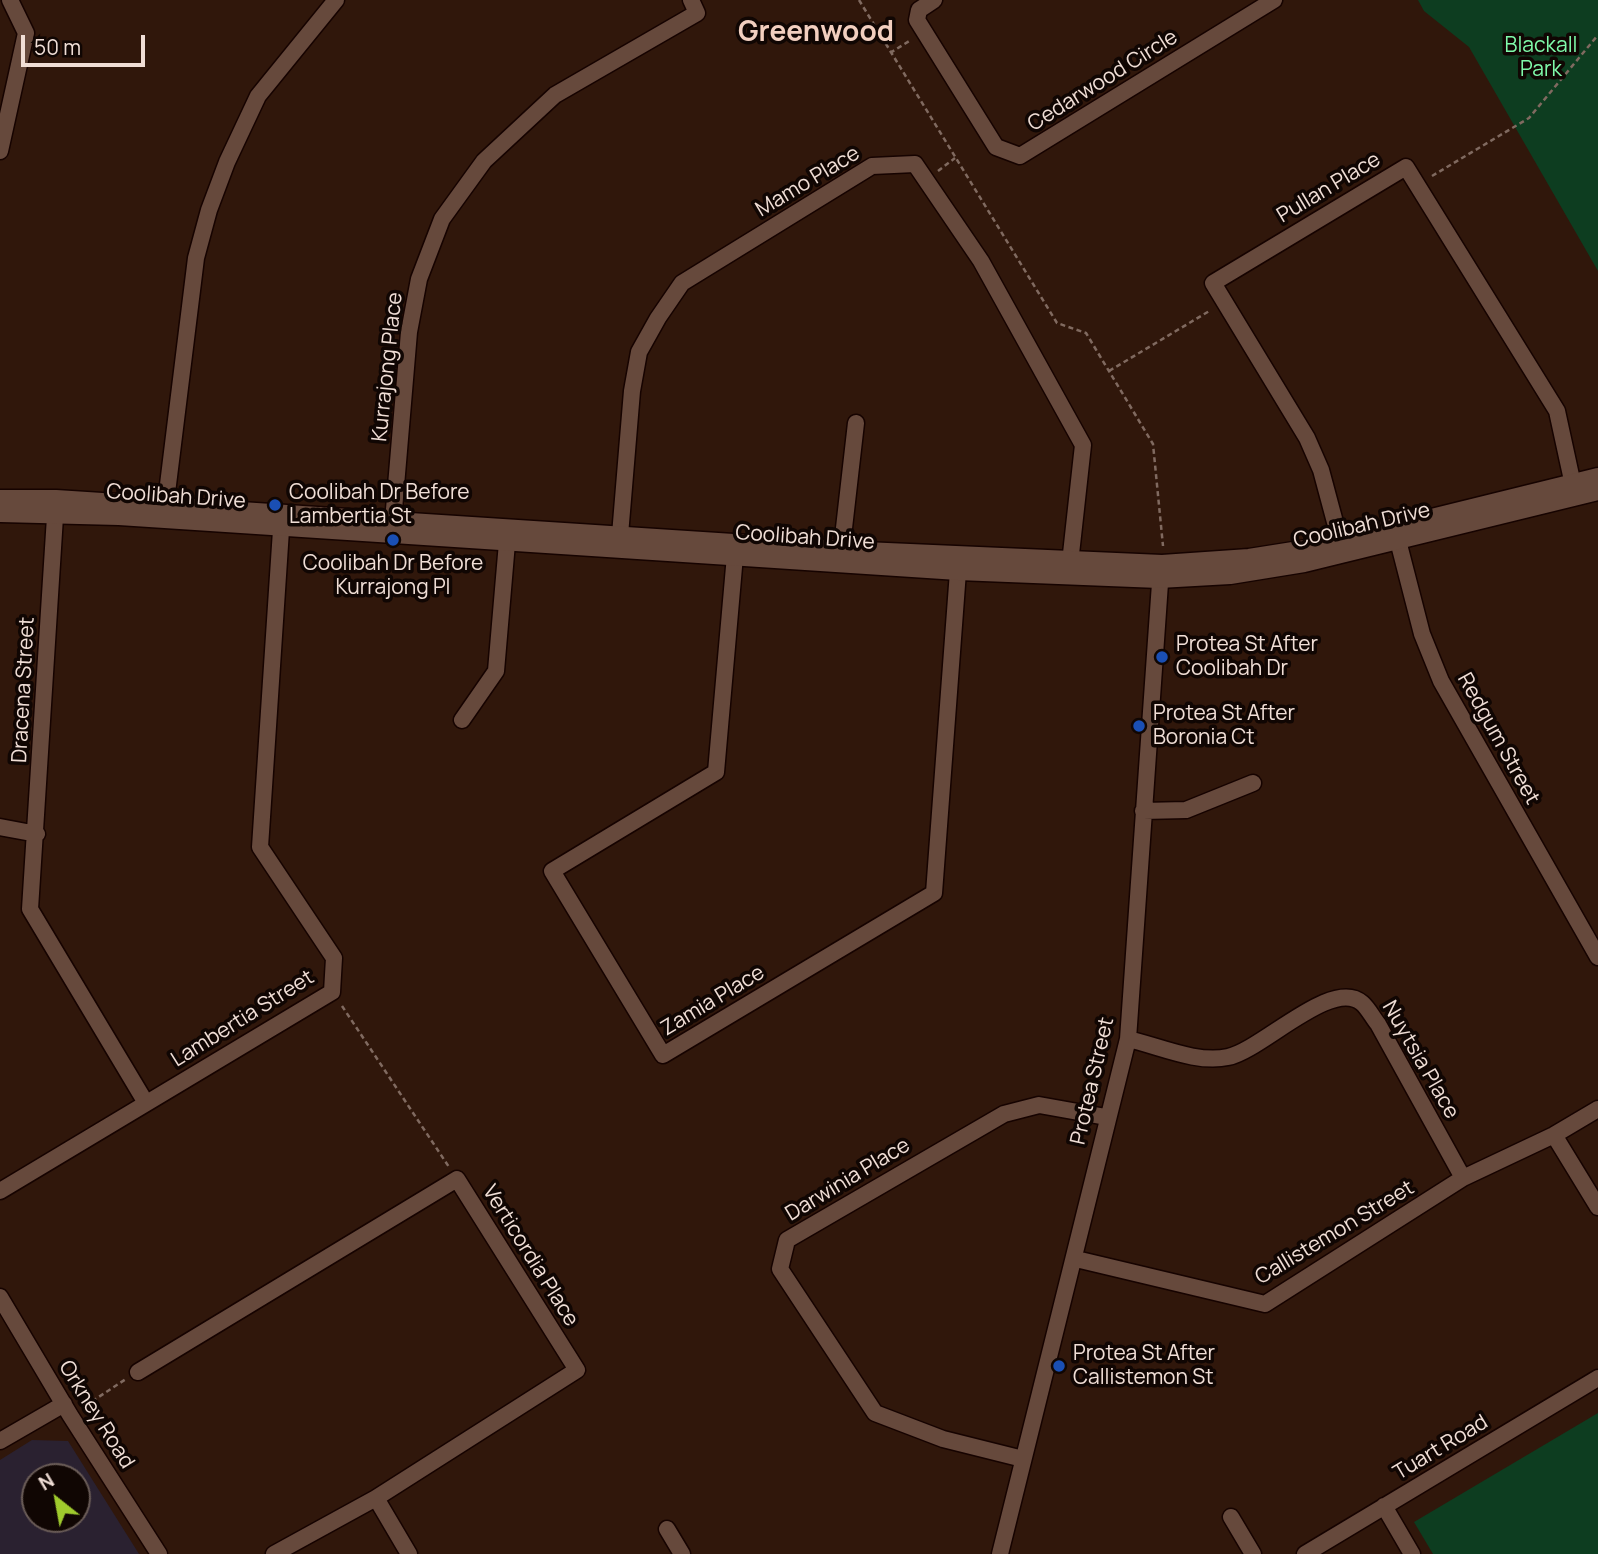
<!DOCTYPE html>
<style>
body{margin:0}
#map{position:relative;width:1598px;height:1554px;overflow:hidden;background:#30170b;font-family:Manrope,sans-serif}
canvas{display:block}
.north{position:absolute;left:21px;top:1463px;width:70px;height:70px;box-sizing:border-box;background:#100603;border:2px solid #6a5c57;border-radius:50%;rotate:329deg;font-size:19px;font-weight:700;line-height:28px;text-align:center;color:#f0ded6}
.north::after{content:'';display:block;margin:auto;width:24px;height:32px;background:#9fca2d;clip-path:polygon(50% 0,100% 100%,50% 72%,0 100%)}
.scale{position:absolute;left:21px;top:35px;width:124px;height:32px;box-sizing:border-box;border:4px solid #f0ded6;border-top:0;padding-left:9px;font-size:21px;line-height:24px;white-space:nowrap;color:#f0ded6;-webkit-text-stroke:5px #100603;paint-order:stroke}
</style>
<div id="map">
<canvas width="1598" height="1554"></canvas>
<div class="north">N</div>
<div class="scale">50 m</div>
</div>
<script>
const ctx = document.querySelector('canvas').getContext('2d');
ctx.lineJoin = 'round';
function fillPath(path, color) {
  ctx.fillStyle = color;
  ctx.fill(path, 'evenodd');
}
function strokePath(path, color, width, dash) {
  ctx.strokeStyle = color;
  ctx.lineWidth = width;
  ctx.lineCap = dash ? 'butt' : 'round';
  ctx.setLineDash(dash || []);
  ctx.stroke(path);
}
function label(font, color, halo, rows, align = 'center') {
  ctx.font = font + ' Manrope,sans-serif';
  ctx.lineWidth = 7;
  ctx.setLineDash([]);
  ctx.textBaseline = 'middle';
  ctx.strokeStyle = halo;
  ctx.fillStyle = color;
  for (const [text, x, y, turn = 0] of rows) {
    ctx.save();
    ctx.translate(x, y);
    ctx.rotate((+turn || 0) * Math.PI / 180);
    ctx.textAlign = isNaN(turn) ? turn : align;
    if (halo) ctx.strokeText(text, 0, 0);
    ctx.fillText(text, 0, 0);
    ctx.restore();
  }
}
fillPath(new Path2D(`
 M32,1440L68,1441L139,1554H0V1460ZM35,1477H77V1519H35Z`), '#2a2130');
fillPath(new Path2D(`
 M1418,0H1598V271L1469,47L1424,11Z
 M1598,1413V1554H1433L1414,1522Z`), '#0d3d20');
const minor = new Path2D(`
 M934,0L919,10L917,20L996,147L1020,156L1274,0
 M0,151L26,33L10,0
 M56,501L30,909L146,1103
 M164,517L196,258L209,210L227,162L258,96L336,0
 M1395,529L1422,634L1441,681L1598,957
 M392,533L409,332L419,279L442,219L484,161L555,95L697,13L691,0
 M736,544L716,772L552,871L663,1055L934,893L959,558
 M619,547L632,391L639,352L658,318L682,283L872,166L915,164L981,261L1083,445L1069,572
 M1343,552L1321,470L1307,438L1213,283L1406,167L1557,411L1575,494
 M840,563L856,423
 M462,720L496,671L508,531
 M1143,811L1186,810L1253,783
 M0,827L37,834
 M1128,1039C1159,1046 1197,1064 1228,1057C1262,1050 1332,977 1362,1003C1368,1008 1373,1018 1378,1024L1463,1178
 M1554,1135L1598,1207
 M0,1191L332,992L334,958L260,847L282,515
 M1076,1259L1265,1304L1463,1178L1554,1135L1598,1109
 M0,1297L70,1415L159,1554
 M138,1372L457,1179L577,1370L376,1498L274,1554
 M0,1441L64,1404
 M1023,1459L943,1439L875,1413L780,1269L787,1240L1004,1114L1039,1105L1106,1117
 M376,1498L409,1554
 M1384,1506L1412,1554
 M1231,1517L1253,1554
 M667,1529L682,1554
 M1000,1554L1128,1039L1161,569
 M1305,1554L1598,1378`);
const secondary = new Path2D(`
 M0,499H56L841,550L1162,564L1249,558L1306,549L1598,477
 M0,513L119,516L958,571L1159,579L1230,575L1304,563L1598,491`);
strokePath(minor, '#160300', 19);
strokePath(secondary, '#160300', 21);
strokePath(new Path2D(`
 M859,0L1057,323L1086,333L1153,444L1163,546
 M890,53L911,40
 M938,171L955,158
 M1432,176L1529,118L1598,35
 M1109,371L1211,310
 M342,1006L449,1167
 M85,1406L126,1379`), '#806a60', 2.5, [5, 3.5]);
strokePath(minor, '#66493c', 16);
strokePath(secondary, '#66493c', 18);
for (const [x, y, r, color] of [
 [275,505,7,"#1a4fb4"],
 [393,540,7,"#1a4fb4"],
 [1162,657,7,"#1a4fb4"],
 [1139,726,7,"#1a4fb4"],
 [1059,1366,7,"#1a4fb4"]
]) {
  const dot = new Path2D();
  dot.arc(x, y, r, 0, 2 * Math.PI);
  ctx.fillStyle = color;
  ctx.fill(dot);
  strokePath(dot, '#100603', 2.5);
}
label('21px', '#7ffaaa', '#100603', [
 ["Blackall",1541,46],
 ["Park",1541,70]
]);
label('21px', '#f0ded6', '#100603', [
 ["Cedarwood Circle",1103,81,-32],
 ["Mamo Place",808,182,-31],
 ["Pullan Place",1329,188,-31],
 ["Kurrajong Place",388,367,-84],
 ["Coolibah Drive",176,497,4],
 ["Coolibah Drive",1362,526,-13],
 ["Coolibah Drive",805,538,4],
 ["Dracena Street",24,690,-87],
 ["Redgum Street",1498,739,61],
 ["Zamia Place",713,1001,-31],
 ["Lambertia Street",243,1019,-32],
 ["Nuytsia Place",1420,1060,60],
 ["Protea Street",1093,1081,-77],
 ["Darwinia Place",848,1180,-31],
 ["Callistemon Street",1335,1233,-31],
 ["Verticordia Place",530,1256,58],
 ["Orkney Road",96,1415,58],
 ["Tuart Road",1441,1448,-31]
]);
label('21px', '#f0ded6', '#100603', [
 ["Coolibah Dr Before",289,493],
 ["Lambertia St",289,517],
 ["Coolibah Dr Before",393,564,"center"],
 ["Kurrajong Pl",393,588,"center"],
 ["Protea St After",1176,645],
 ["Coolibah Dr",1176,669],
 ["Protea St After",1153,714],
 ["Boronia Ct",1153,738],
 ["Protea St After",1073,1354],
 ["Callistemon St",1073,1378]
], 'left');
label('bold 28px', '#f2cfbf', '#100603', [
 ["Greenwood",816,33]
]);
</script>
